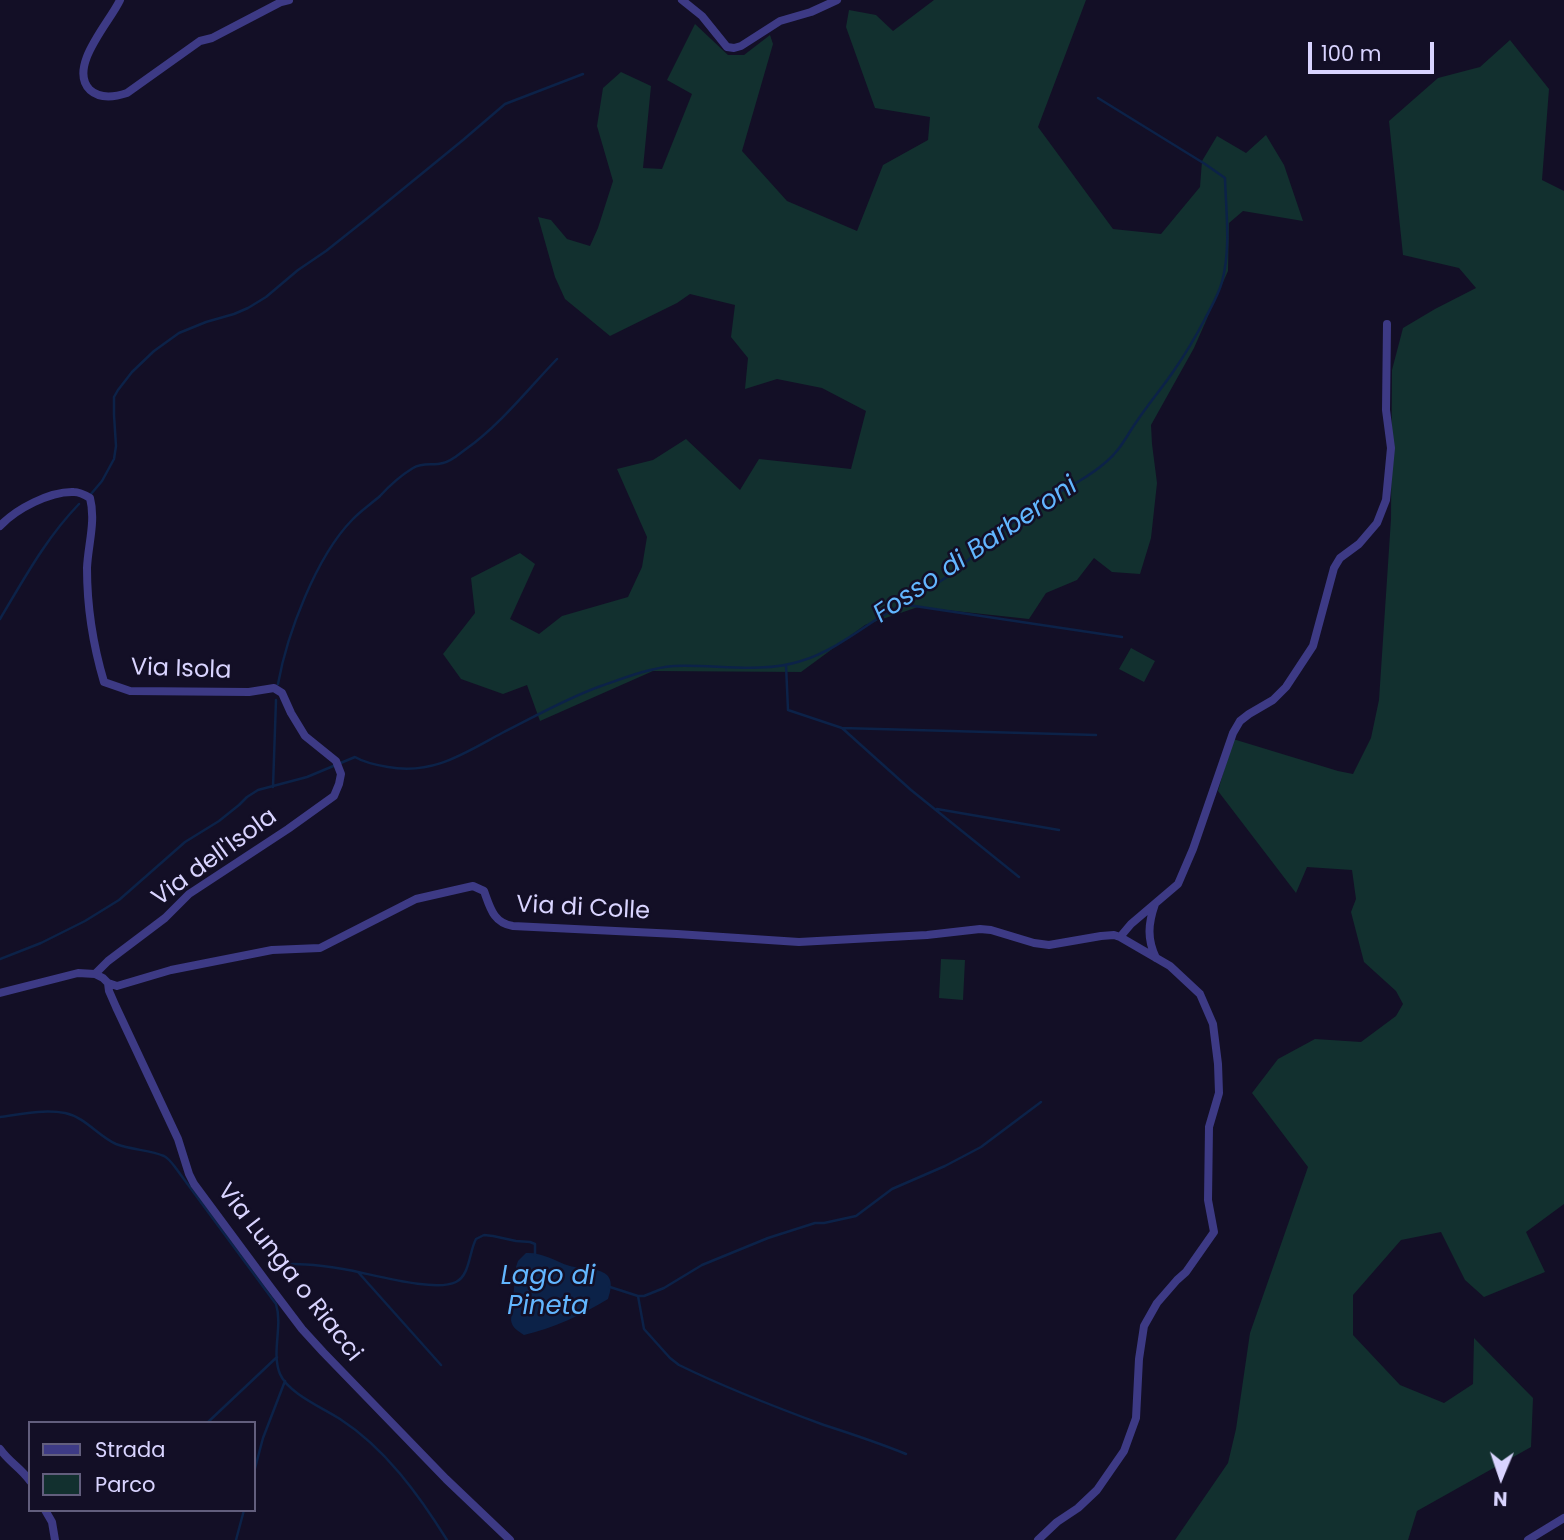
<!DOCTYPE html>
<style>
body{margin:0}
#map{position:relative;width:1564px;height:1540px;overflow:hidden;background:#130f26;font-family:Poppins,sans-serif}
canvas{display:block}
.legend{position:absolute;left:28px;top:1421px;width:228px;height:91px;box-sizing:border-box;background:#130f26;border:2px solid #625e7d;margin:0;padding:9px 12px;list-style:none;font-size:21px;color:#d9d4ff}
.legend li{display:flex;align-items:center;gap:14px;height:35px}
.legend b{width:35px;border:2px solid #625e7d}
.north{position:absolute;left:1466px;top:1442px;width:70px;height:70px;-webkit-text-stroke:5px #130f26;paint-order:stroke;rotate:182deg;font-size:19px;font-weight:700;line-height:28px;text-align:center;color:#d9d4ff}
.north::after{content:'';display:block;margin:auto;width:24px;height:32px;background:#d9d4ff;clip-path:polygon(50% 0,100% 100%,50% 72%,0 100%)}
.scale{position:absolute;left:1308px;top:42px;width:126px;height:32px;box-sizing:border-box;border:4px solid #d9d4ff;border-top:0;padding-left:9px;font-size:21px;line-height:24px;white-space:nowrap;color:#d9d4ff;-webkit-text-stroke:5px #130f26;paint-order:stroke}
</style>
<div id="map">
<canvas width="1564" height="1540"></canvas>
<ul class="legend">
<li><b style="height:9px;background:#3d3a85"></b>Strada</li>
<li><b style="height:19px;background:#12302f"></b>Parco</li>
</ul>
<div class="north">N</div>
<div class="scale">100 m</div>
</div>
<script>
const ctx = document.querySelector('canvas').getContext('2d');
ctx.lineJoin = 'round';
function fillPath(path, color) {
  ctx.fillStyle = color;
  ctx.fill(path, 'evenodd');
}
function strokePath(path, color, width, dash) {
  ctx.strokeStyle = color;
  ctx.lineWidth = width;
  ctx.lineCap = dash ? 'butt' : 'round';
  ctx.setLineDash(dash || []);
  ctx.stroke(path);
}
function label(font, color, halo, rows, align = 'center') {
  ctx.font = font + ' Poppins,sans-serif';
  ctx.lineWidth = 5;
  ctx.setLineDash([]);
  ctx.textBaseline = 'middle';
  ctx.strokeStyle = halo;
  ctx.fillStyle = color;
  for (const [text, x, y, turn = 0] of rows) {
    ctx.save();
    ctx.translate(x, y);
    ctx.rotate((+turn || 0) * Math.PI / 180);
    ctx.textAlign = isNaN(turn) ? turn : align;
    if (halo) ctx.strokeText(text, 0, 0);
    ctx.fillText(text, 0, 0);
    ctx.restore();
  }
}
fillPath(new Path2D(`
 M934,0H1086L1038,127L1113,229L1161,234L1200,187L1202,161L1217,136L1246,153L1266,135L1284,165L1303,221L1243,211L1229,223L1228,271L1194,348L1151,425L1152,444L1157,483L1151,538L1140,574L1112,572L1094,558L1077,580L1046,593L1029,619L918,607L865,625L801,672L653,671L540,721L527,685L503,694L461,679L443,654L475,613L471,578L520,553L535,564L510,619L539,634L562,616L628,597L642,567L647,537L617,469L653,460L686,439L740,490L759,459L851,469L866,411L822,388L777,379L745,389L748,358L731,337L735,305L690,294L677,303L610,336L565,299L555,277L538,217L551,220L567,239L590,246L598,228L613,181L597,126L603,88L621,72L651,86L643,168L662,169L692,94L667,80L695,24L728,55H744L770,35L773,44L742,151L787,201L857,231L883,165L928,140L930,117L875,108L846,27L849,10L876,15L893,31Z
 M1510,40L1549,89L1542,180L1564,191V1204L1526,1232L1545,1272L1484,1297L1465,1280L1441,1232L1401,1240L1353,1295V1335L1400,1385L1444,1403L1473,1384L1474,1338L1533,1398L1531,1447L1417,1511L1408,1540H1175L1228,1463L1236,1429L1250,1333L1308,1167L1252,1093L1278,1059L1315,1039L1361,1042L1396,1016L1403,1004L1396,991L1364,962L1351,912L1356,899L1352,870L1307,867L1296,893L1218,791L1233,739L1338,771L1353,774L1371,738L1379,700L1391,519L1392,370L1403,328L1435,309L1476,288L1459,268L1403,255L1389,121L1438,78L1480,67Z
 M1131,648L1155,661L1144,682L1119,669Z
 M941,959L965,960L963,1000L939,998Z`), '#12302f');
fillPath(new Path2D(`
 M526,1253C543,1252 554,1261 570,1266C588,1271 621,1264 608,1299C584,1314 551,1329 524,1335C518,1331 512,1328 511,1320L516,1267L518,1261Z`), '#0c2248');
strokePath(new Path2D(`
 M91,494L102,481L114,459L116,446L114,415V397L118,390L132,372L154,351L179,333L206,322L234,314L248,308L266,297L298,270L326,251L365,220L463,140L505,104L583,74
 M901,604L1122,637
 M0,619C24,579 46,538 79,504
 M786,665L788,710L842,728L1096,735
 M278,684C287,634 316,557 352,520C360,511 371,504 380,496C390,485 400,476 413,468C423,462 433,466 443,463C452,461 459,454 466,449C500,425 528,389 557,359
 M842,728L911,790L1019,877
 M273,787L276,700
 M937,809L1059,830
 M0,959L41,943L85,921L119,900L185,842L219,821L239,805L247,797L258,790L307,777L355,757C365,763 376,765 388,767C433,775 463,754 502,733C534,717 567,698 601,686C624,678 649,668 674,666C715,664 761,674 801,661C828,653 853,635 877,619C902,604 927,591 951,574C969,561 983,546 1000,533C1016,519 1034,507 1052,496C1071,486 1090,476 1106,462C1120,451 1127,435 1137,421C1149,403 1163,387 1175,369C1186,353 1196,336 1205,319C1211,307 1218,296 1222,282C1231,248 1226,213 1225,178L1205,164L1098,98
 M0,1117C21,1114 44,1109 65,1113C85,1117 98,1136 116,1144C132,1150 150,1150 164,1156C168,1158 172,1163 175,1167L276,1304C283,1327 271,1352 280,1374C288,1393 323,1408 340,1419C385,1448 419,1495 447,1540
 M268,1266C294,1262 318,1265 343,1269C369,1273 434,1293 456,1282C470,1275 469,1252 476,1239L484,1235L493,1236L516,1241L530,1242L535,1244V1255
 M358,1272L441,1365
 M610,1287L638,1296H644L664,1288L702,1265L768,1238L815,1223H824L856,1216L892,1189L945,1166L981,1147L1041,1102
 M638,1296L644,1329L670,1358L679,1365C726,1388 775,1407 824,1425C852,1434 879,1443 906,1454
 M207,1423L277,1357
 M254,1472L263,1438L285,1381
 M236,1540L244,1510`), '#0c2248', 2.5);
strokePath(new Path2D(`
 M120,0C110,22 67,67 90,90C100,99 115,97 127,93L200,41L212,38L281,2L289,0
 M682,0L702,16L727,47L734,48L741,46L780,21L811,12L837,0
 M0,526C16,509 50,491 74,492C80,492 85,495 90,498C96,521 88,545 87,568C87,607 93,645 104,682L130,691L249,692L274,688L282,693L291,713L305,736L336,761L341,774L339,784L334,796L288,829L189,894L165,918L108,961L95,974
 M1155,904C1148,924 1147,939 1156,958
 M108,983L109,991L116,1007L178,1139L189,1174L194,1184L268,1284L302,1329L323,1352L446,1479L510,1540
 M0,993L78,973L95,974L103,978L108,983L117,986L171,970L272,950L320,948L416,899L473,886L484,891C490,907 493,923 513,926L677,934L799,942L927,935L980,929L991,930L1034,943L1049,945L1101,936L1114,935L1120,937
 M0,1449C9,1462 21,1468 30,1481
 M45,1510L52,1522L55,1540
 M1038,1540L1057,1522L1078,1508L1097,1490L1124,1451L1136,1418L1139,1359L1144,1326L1157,1303L1177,1280L1186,1272L1214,1232L1208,1200L1209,1127L1219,1093L1218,1064L1213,1024L1200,994L1170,966L1120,937L1131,924L1178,884L1193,849L1233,733L1240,721L1249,714L1273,700L1286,687L1313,646L1334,568L1340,558L1359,544L1377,523L1386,500L1391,448L1386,410L1387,324
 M1528,1540L1564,1518`), '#3d3a85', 8);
label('24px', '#d9d4ff', '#130f26', [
 ["Via Isola",181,670,2],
 ["Via dell'Isola",215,858,-36],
 ["Via di Colle",583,909,3],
 ["Via Lunga o Riacci",289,1273,52]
]);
label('italic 26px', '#62b6ff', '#130f26', [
 ["Fosso di Barberoni",976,551,-34],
 ["Lago di",548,1277],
 ["Pineta",548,1307]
]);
</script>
